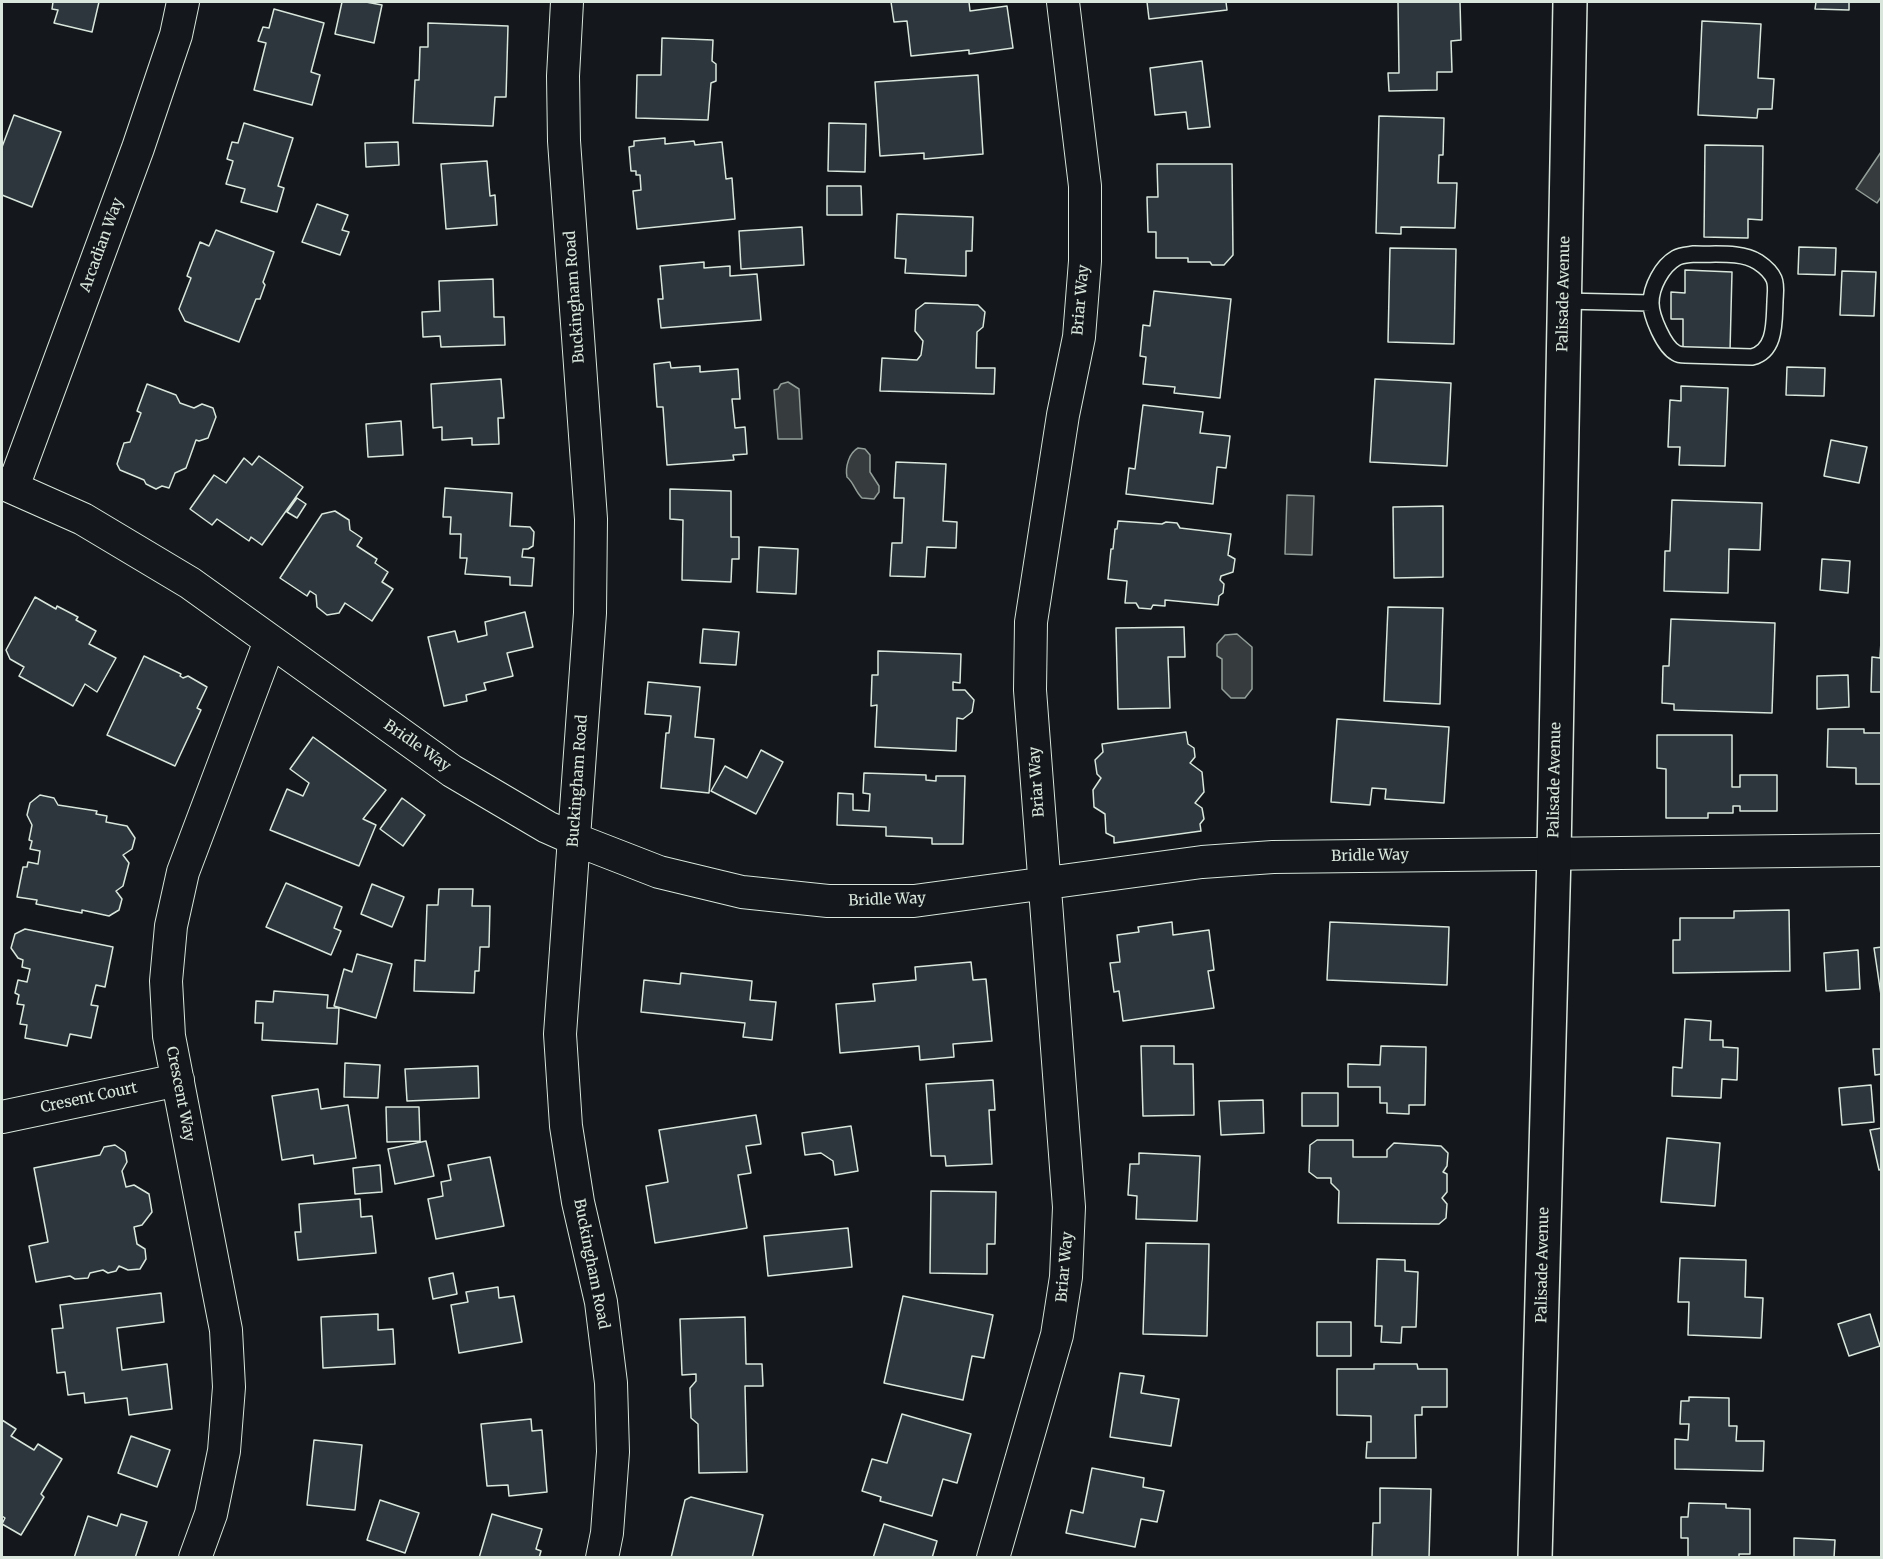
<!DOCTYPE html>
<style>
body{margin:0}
#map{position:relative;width:1883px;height:1559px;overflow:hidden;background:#14181c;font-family:Merriweather,serif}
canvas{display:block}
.frame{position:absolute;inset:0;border:3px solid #d8e6dc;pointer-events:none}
</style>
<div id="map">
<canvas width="1883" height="1559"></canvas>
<div class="frame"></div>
</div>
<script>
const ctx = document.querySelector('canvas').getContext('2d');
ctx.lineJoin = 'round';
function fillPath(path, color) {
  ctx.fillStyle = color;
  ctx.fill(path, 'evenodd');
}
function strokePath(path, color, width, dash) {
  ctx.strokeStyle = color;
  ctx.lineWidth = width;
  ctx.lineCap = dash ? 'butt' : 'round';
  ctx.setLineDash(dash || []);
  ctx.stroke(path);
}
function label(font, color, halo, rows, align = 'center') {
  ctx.font = font + ' Merriweather,serif';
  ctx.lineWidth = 4.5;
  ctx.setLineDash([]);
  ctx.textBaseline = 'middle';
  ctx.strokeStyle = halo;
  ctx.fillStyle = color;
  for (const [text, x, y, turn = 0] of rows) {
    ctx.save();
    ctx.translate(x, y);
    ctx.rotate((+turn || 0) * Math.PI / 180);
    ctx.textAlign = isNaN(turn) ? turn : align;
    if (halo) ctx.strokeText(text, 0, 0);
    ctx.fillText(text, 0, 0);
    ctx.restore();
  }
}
const water = new Path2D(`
 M1881,152V197L1877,203L1856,189Z
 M788,382L799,389L802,439H778L774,390L778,389L781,384Z
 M858,448L865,449L870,455V472L879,486V492L874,499L862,498C855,491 854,483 847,477C845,467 849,453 858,448Z
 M1287,495L1314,496L1312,555L1285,554Z
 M1237,634L1252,647V689L1245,698H1231L1222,689V659L1217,656V644L1225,635Z`);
fillPath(water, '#363b3e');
strokePath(water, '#939e99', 1.5);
const building = new Path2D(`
 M53,2H99L92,32L54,23L58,10L52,9Z
 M342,2H366L382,5L374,43L335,34Z
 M891,2H969L970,11L1007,6L1013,48L969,54V50L911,56L907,21L894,22Z
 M1147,2H1226L1227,10L1149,19Z
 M1398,2H1460L1461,40L1451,41L1452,72H1437V90L1389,91L1388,73H1399Z
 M1816,2H1849V10L1815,9Z
 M274,9L324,23L311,72L320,75L312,105L254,90L266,43L258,41L263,27L269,28Z
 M1702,21L1761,24L1758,78L1774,79L1772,109H1758L1757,118L1698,115Z
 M428,23L508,26L506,97H495L493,126L413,123L415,80H419L420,47H428Z
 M662,38L713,40L712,61L716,64V81L711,83L708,120L636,118L637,75H661Z
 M1202,61L1210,127L1188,129L1186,112L1155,115L1150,68Z
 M978,75L983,154L924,159V153L880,156L875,82Z
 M14,115L61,132L32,207L2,195V147Z
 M1379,116L1444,118L1443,155H1439L1438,183H1457L1455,228L1401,227V234L1376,233Z
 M244,123L293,138L278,186L284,188L277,212L241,202L245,189L226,184L233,161L227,159L232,142L238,143Z
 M829,123L866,124L865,172L828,171Z
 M665,138V144L694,141L695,145L722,142L726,179L732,178L735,219L637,229L633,191L641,190L640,175H636V171H631L629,147L634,146V141Z
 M398,142L399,165L366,167L365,143Z
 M1705,145L1763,146L1762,220L1748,219V238L1704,237Z
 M487,161L490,196L495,195L497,225L446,229L441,164Z
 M1157,164H1232L1233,255L1224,265H1212L1210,262H1188V258H1156V232H1148L1147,197H1158Z
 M827,186H861L862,215H827Z
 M317,204L348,215L342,230L349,232L340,255L302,242Z
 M897,214L973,217L972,251H966V276L905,273L906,259L895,258Z
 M802,227L804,265L741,269L739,231Z
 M216,230L274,252L263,282L265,285L260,299H256L239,342L185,321L179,309L191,278L187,276L200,242L209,246Z
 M1799,247L1836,248L1835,275L1798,274Z
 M1390,248L1456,249L1454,344L1388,342Z
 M704,262V268L730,266V276L757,274L761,320L661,328L658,299H663L660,266Z
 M1685,270L1732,272L1730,351L1683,350V319H1671V292L1685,293Z
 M1842,271L1876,272L1874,316L1840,315Z
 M493,279L494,317H504L505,345L441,347L440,336L423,337L422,312L440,311L439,281Z
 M1154,291L1231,299L1220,398L1174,393L1175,387L1143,384L1146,357L1140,356L1143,325L1150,326Z
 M925,303L978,305L985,312L983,327L977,332L976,368H995L994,394L880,391L882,358L917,360L921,355L923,341L915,331L916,310Z
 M670,362L671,368L700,366V372L738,369L740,399H732L735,428L745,427L747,454L733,455L734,460L667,465L663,407H657L654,364Z
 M1787,367L1825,368L1824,396L1786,395Z
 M501,379L504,418H498L499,444L472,445V438L442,440V427L433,428L431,384Z
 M1375,379L1451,383L1447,466L1370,462Z
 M147,384L176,395L180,403L194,408L202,404L213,408L216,417L208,438L199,441L196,440L186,468L175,473L169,488L162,486L156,489L146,484L144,480L120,470L117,464L124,443L130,442L141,413L137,411Z
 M1681,386L1728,388L1725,466L1679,465L1680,447H1668L1670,400L1681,401Z
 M1143,405L1203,412L1200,433L1230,436L1226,468L1217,467L1213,504L1126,494L1129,468L1135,469Z
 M401,421L403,455L368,457L366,424Z
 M1831,440L1867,447L1859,483L1824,476Z
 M259,456L303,487L262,545L251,537L249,541L217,519L212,525L190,509L214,475L226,483L244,458L252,465Z
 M896,462L946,464L943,521L957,522L956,548L927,547L925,577L890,576L892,543H902L904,498H894Z
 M445,488L512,493L510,526L530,527L534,532L533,546L528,549H523L522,557L534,558L532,586L510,585V577L465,574L467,558H460L461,534H450L451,517H443Z
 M670,489L731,491V537H739V559H732L731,582L682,580L683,520L670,519Z
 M297,498L306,504L297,518L287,512Z
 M1672,500L1762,503L1760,550L1729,549L1728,593L1664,591L1665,551H1670Z
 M1443,506V577L1394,578L1393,507Z
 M335,511L349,520L350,530L362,538L357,546L377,559L375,563L388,572L382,582L393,589L372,621L345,603L339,613L327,615L317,607L316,595L310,591L307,596L280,578L322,514Z
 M1118,521L1162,524L1166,522L1177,523L1180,528L1231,534L1228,555L1235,559L1233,572L1221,576L1220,580L1224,584L1223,593L1219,596L1218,605L1165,600V606L1153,605L1151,609L1139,608L1136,603H1125L1127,581L1108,579L1111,549H1113L1115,529H1117Z
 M759,547L798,549L796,594L757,592Z
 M1822,559L1850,561L1848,593L1820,590Z
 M35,597L56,609L57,606L78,617L76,620L96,631L89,644L116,658L97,692L85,684L73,706L19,676L24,667L10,659L6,650Z
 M1388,607L1443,608L1440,704L1384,701Z
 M525,612L533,647L507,653L513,676L484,683L486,690L466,695L467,701L444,706L428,637L455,631L458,642L487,635L485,622Z
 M1671,619L1775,623L1772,713L1674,710V704L1662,703L1663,666H1669Z
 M1184,627L1185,657H1168L1170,708L1118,709L1116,628Z
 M703,629L739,632L736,665L700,663Z
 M1881,641L1882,692H1871L1872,657L1880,658Z
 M878,651L961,654L960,683L953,682V690H965L974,700L972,712L963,719L957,718L956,751L875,747L877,705L871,706L872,675H878Z
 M144,656L181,674L180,676L183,678L188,676L207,687L197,708L201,710L175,766L107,735Z
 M1848,675L1849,707L1817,709V676Z
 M648,682L700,687L695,737L714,739L709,793L661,788L666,733H669L671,716L645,714Z
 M1337,719L1449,727L1444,803L1385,799L1386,789L1372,788L1370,805L1331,802Z
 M1828,729H1864V733H1882V784H1856V768L1827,767Z
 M1186,732L1188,744L1194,748L1195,757L1190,763L1202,772L1204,792L1195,803L1202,808L1204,819L1200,824L1201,831L1114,843V837L1106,833L1105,814L1094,807L1093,790L1101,778L1097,774L1095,760L1103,752L1102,744Z
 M1657,735H1732V787H1740V775H1777V811H1740V806H1733V813H1708V818H1666V769L1657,768Z
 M313,737L386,790L363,819L376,825L359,866L270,830L287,789L303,796L309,783L290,769Z
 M761,750L783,762L756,814L711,791L725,766L747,778Z
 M864,773L926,775V780L936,781V776H965L963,844H932V838L886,836V827L837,825L838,793L853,794V810L869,811L870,794L863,793Z
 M40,795L54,798L58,805L97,811L96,814L107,816L106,822L127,826L135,838L132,849L123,855L129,863L123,886L116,891L122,899L119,910L109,916L82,910V913L36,904L37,900L17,897L23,867H27L28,862L38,864L40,851L30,849L32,841L29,840L32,825L27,815L30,803Z
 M402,798L425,815L403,846L380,829Z
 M286,883L342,907L334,928L341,931L331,955L266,927Z
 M372,884L404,897L392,927L361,914Z
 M439,889H473L472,906H490L489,947H480L479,971H475L474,993L414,991L415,960L425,961L427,905H438Z
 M1789,910L1790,971L1673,973V940H1680V918H1734V911Z
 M1172,922L1173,935L1209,930L1214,970L1208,971L1214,1008L1123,1021L1119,991L1114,992L1110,963L1120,962L1117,935L1139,932L1138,927Z
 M1330,922L1449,927L1447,985L1327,980Z
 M25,929L113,947L105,987L96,985L91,1005L98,1006L91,1038L70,1034L67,1046L25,1038L27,1025L20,1024L24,1005L17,1004L19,995L15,993L18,980L27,982L30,969L22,967L23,960L18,958L11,948L15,934Z
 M1882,947V995H1881L1874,948Z
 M1858,950L1860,989L1826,991L1824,953Z
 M357,954L392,964L376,1018L334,1006L344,969L352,972Z
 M971,962L973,980L986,979L992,1041L953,1044L954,1057L920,1060L919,1046L840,1053L836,1004L875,1001L873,984L916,980L915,967Z
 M681,973L752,981L750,1000L776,1002L772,1040L743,1037L745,1023L641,1012L644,980L680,984Z
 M274,991L328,995L327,1008H339L337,1044L262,1040L263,1023H255L256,1001L273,1002Z
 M1685,1019L1711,1021L1710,1040H1723V1047L1738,1048L1737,1080L1722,1079L1721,1098L1672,1096L1673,1067L1682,1068Z
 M1141,1046H1174V1064H1193L1194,1115L1143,1116Z
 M1381,1046L1426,1047L1425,1105H1409V1114L1387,1113V1103H1380V1087H1348V1064L1380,1065Z
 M1873,1049H1882V1074L1875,1075Z
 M345,1063L380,1065L378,1098L344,1097Z
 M478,1066L479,1098L407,1101L405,1069Z
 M993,1080L995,1110H989L992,1164L946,1166L945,1156H931L926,1084Z
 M1871,1085L1874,1122L1842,1125L1839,1088Z
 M318,1089L321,1109L348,1105L356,1158L314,1164L313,1155L282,1160L272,1096Z
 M1302,1093H1338V1126H1302Z
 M1263,1100L1264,1133L1221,1135L1219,1101Z
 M386,1107H419L420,1141L387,1142Z
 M756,1115L761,1144L746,1146L751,1173L738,1175L747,1228L655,1243L646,1186L668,1182L659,1130Z
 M851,1126L858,1171L835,1175L833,1161L821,1153L805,1155L802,1133Z
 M1882,1128V1169L1879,1170L1870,1130Z
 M1667,1138L1720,1143L1715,1206L1661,1202Z
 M1317,1140H1353V1157H1387V1150L1394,1143L1441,1146L1448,1153L1447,1166L1443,1172L1447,1174V1192L1442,1198L1447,1204L1446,1218L1439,1224L1338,1223L1339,1191L1331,1183V1178H1317L1309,1172L1310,1145Z
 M426,1141L434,1176L395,1184L388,1149Z
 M115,1145L125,1152L127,1162L122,1171L126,1187L134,1185L149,1194L152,1212L142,1225L134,1227L137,1244L145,1249L146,1259L140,1269L128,1270L119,1266L116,1271L108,1273L103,1270L90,1273L88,1278L75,1279L70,1276L36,1282L29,1246L48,1242L34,1168L100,1155L104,1147Z
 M1139,1153L1200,1156L1197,1221L1136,1219L1137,1196L1128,1195L1130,1164H1139Z
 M490,1157L504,1226L436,1239L428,1199L443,1196L441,1182L451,1180L448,1165Z
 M380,1165L382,1192L355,1194L353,1168Z
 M931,1191L996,1192L995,1244H987V1274L930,1273Z
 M360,1199L361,1217L372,1216L376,1253L298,1260L295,1232H301L299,1204Z
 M848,1228L852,1267L768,1276L764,1236Z
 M1146,1243L1209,1244L1207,1336L1143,1334Z
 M1680,1258L1746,1260L1745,1297L1763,1298L1761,1338L1688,1335L1689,1302H1678Z
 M1377,1259L1405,1260V1271L1418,1272L1416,1327H1402L1401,1343L1381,1342L1382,1326H1375Z
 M453,1273L457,1294L433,1299L429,1278Z
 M498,1287L499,1298L514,1296L522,1342L459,1353L451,1305L468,1302L466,1292Z
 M161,1293L164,1322L117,1328L122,1370L167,1364L172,1409L129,1415L127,1398L85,1403L84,1393L68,1395L65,1372L57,1373L52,1329L63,1328L60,1305Z
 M903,1296L993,1315L984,1358L972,1356L963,1400L884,1383Z
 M378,1314V1330L393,1329L395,1364L323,1368L321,1317Z
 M1870,1314L1880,1346L1849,1356L1838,1324Z
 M745,1317L746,1364H762L763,1386H745L747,1472L699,1473L698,1424L691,1418L690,1388L696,1381V1374L682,1375L680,1319Z
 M1317,1322H1351V1356H1317Z
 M1374,1364H1417L1418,1369H1447V1407H1422V1415H1415L1416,1458H1366L1367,1442H1371V1416L1337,1415V1369H1374Z
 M1120,1373L1144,1376L1141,1393L1179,1399L1171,1446L1110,1437Z
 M1689,1397L1729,1398V1426H1737L1736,1441H1764L1763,1471L1675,1469V1439L1688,1440L1689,1424H1680L1681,1401H1689Z
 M902,1414L971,1434L957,1483L943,1479L932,1516L880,1501L881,1497L862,1491L872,1459L887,1463Z
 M531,1419L532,1431L542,1430L547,1492L509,1496L508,1485L487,1486L481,1424Z
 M2,1420L16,1429L11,1436L34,1450L38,1444L62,1459L41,1494L44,1497L21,1535L2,1524L5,1518L2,1516Z
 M131,1436L170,1450L157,1487L118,1473Z
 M314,1440L362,1445L355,1510L307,1505Z
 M1092,1468L1144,1478L1143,1487L1164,1491L1157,1522L1141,1519L1135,1547L1066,1533L1071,1510L1083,1513Z
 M1380,1488L1431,1489L1429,1558H1372L1373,1523H1380Z
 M691,1497L763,1515L752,1558H671L685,1500Z
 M380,1500L419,1513L405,1553L367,1540Z
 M1689,1503L1726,1504V1508L1750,1509V1554H1739V1558H1688V1538H1681V1517H1688Z
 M121,1514L147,1522L135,1558H74L88,1516L117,1526Z
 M492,1514L542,1529L536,1549L541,1551L539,1558H479Z
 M884,1524L937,1541L932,1558H873Z
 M1794,1538L1835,1540L1834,1558H1794Z`);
fillPath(building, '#2c363c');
strokePath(building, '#d8e6dc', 1.5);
const service = new Path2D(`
 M1694,254C1714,255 1741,251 1758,262C1764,266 1771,272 1774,279C1777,286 1775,295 1775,302C1774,322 1776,351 1752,357L1685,355C1682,355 1679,355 1676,353C1664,347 1651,316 1651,303C1651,287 1662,266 1676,258C1681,255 1688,255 1694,254Z
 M1564,301L1651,303`);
const minor = new Path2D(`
 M567,2L563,76L564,141L591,519L590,613L560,1034L566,1126L578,1202L601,1302L611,1383L613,1452L607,1533L602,1558
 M2,483L83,519L190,583L452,771L547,827L574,839L659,872L742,892L828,901H914L1202,862L1273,857L1882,850
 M13,487L138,148L176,35L183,2
 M2,1117L178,1080
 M195,1558L211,1514L224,1451L229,1387L226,1330L169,1036L166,981L171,926L183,872L270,641
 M993,1558L1057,1335L1066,1277L1069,1207L1030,690L1031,622L1063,415L1079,337L1085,261V186L1063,2`);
const primary = new Path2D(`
 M1535,1558L1554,854L1570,2`);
strokePath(service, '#d8e6dc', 18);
strokePath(minor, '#d8e6dc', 34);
strokePath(primary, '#d8e6dc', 36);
strokePath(service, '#14181c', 15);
strokePath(minor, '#14181c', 32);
strokePath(primary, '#14181c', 33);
label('15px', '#d8e6dc', '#14181c', [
 ["Arcadian Way",102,245,-70],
 ["Palisade Avenue",1564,294,-89],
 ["Buckingham Road",575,297,-94],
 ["Briar Way",1081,300,-85],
 ["Bridle Way",417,746,35],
 ["Palisade Avenue",1555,780,-89],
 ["Buckingham Road",578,781,-86],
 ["Briar Way",1037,782,-94],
 ["Bridle Way",1370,856,-1],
 ["Bridle Way",887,900,-2],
 ["Crescent Way",180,1094,79],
 ["Cresent Court",89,1098,-12],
 ["Buckingham Road",591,1264,79],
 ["Palisade Avenue",1543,1265,-89],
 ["Briar Way",1065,1267,-85]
]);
</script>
